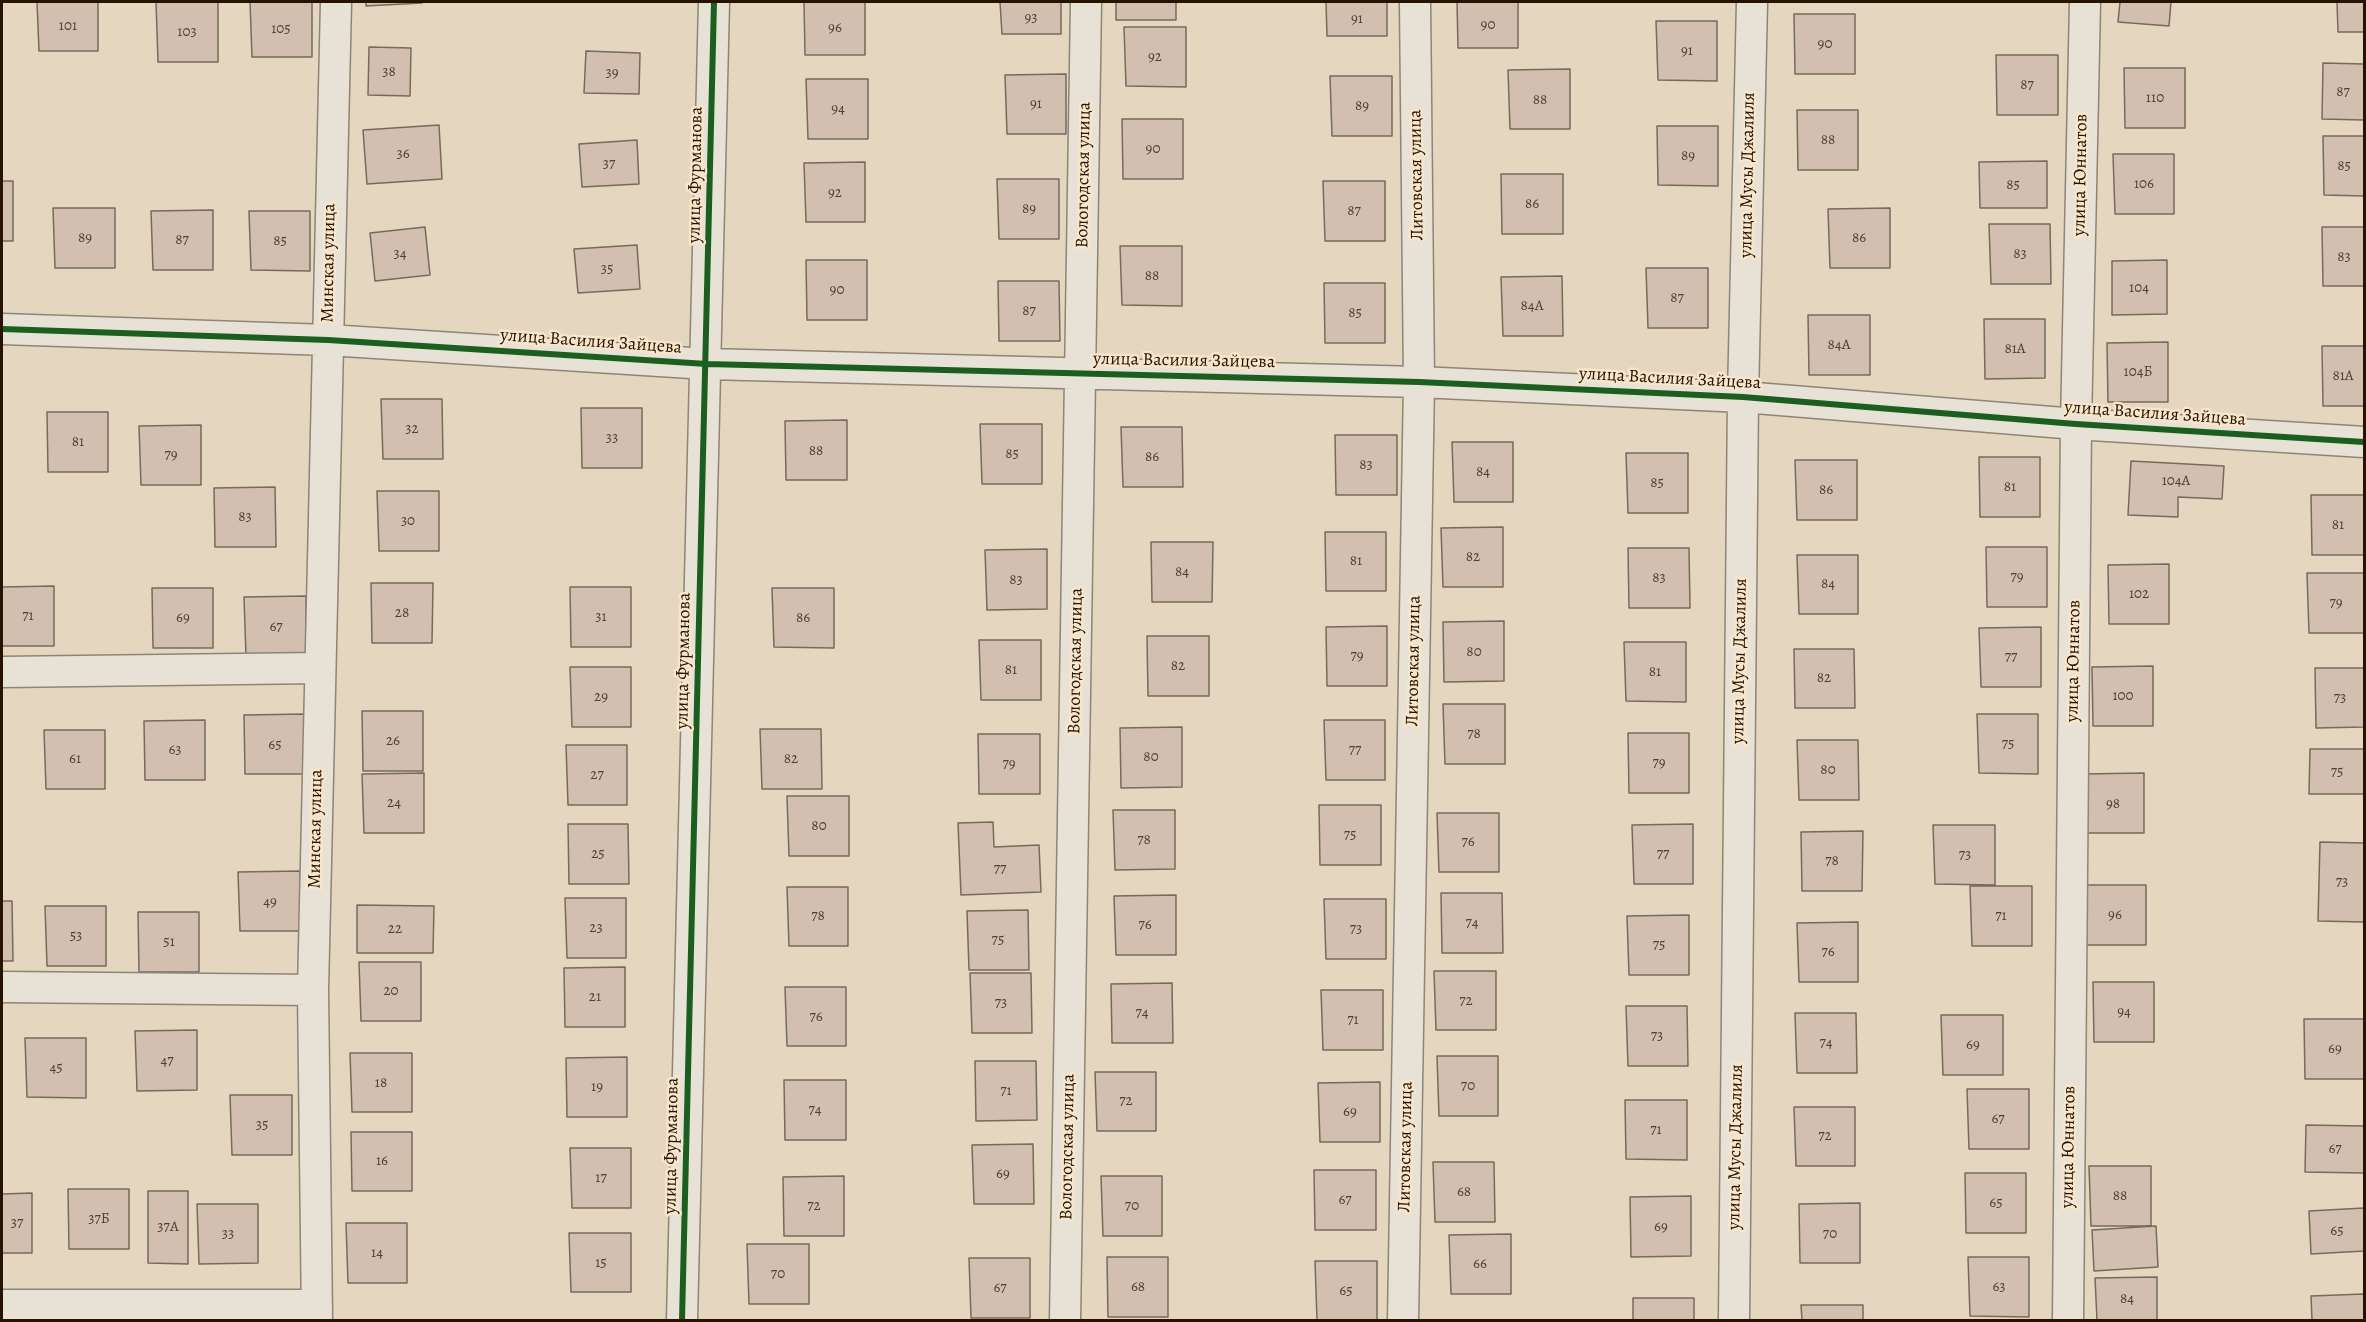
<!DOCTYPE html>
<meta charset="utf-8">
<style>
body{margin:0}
#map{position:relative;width:2366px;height:1322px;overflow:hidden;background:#e4d6bf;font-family:Alegreya,serif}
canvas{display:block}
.frame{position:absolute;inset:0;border:3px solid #261300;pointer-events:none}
</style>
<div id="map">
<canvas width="2366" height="1322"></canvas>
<div class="frame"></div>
</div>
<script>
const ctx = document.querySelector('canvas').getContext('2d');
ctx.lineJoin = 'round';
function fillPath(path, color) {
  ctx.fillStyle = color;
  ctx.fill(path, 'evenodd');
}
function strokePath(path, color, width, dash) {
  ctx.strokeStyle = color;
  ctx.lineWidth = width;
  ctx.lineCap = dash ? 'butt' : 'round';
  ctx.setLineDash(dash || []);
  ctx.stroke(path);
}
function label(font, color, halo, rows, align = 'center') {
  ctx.font = font + ' Alegreya,serif';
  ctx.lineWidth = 5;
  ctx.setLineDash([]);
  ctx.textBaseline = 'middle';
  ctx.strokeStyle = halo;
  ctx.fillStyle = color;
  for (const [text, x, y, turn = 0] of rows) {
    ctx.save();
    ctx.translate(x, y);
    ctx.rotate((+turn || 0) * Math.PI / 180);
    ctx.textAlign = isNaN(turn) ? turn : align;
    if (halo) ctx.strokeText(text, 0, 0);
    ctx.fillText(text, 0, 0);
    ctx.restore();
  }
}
const building = new Path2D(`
 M37,2H98V51H39Z
 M156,2H218V62H158Z
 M250,2H312V57H252Z
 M366,2H422V3L366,6Z
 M804,2H865V55H805Z
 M1000,2H1061V34H1002Z
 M1116,2H1176V20H1116Z
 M1326,2H1387V36H1327Z
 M1457,2H1518V48H1458Z
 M2120,2H2171L2169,26L2118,22Z
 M2337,2H2364V32H2338Z
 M1794,14H1855V74H1795Z
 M1656,21H1717V81L1658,80Z
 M1124,27H1186V87L1126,86Z
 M369,47L411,48L410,96L368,95Z
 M586,51L640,53L639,94L584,93Z
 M1996,55H2058V115H1997Z
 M2323,63L2364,64V120L2322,119Z
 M2124,68H2185V128H2125Z
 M1570,69V129H1510L1508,70Z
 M1066,74V134H1007L1005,75Z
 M1330,76H1392V136H1332Z
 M806,79H868V139H808Z
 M1797,110H1858V170H1798Z
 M1122,119H1183V179H1123Z
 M439,125L442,179L367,184L363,130Z
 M1657,126H1718V186L1658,185Z
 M2323,136H2364V196L2324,195Z
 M637,140L639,184L582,187L579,144Z
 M2113,154H2174V214H2115Z
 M2047,161V208H1980L1979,162Z
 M865,162V222H806L804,163Z
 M1501,174H1563V234H1502Z
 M997,179H1059V239H999Z
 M2,181H13V241H2Z
 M1323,181H1385V241H1325Z
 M53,208H115V268H55Z
 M1890,208V268H1830L1828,209Z
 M213,210V270H153L151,211Z
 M249,211H310V271L251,270Z
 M1989,224H2050L2051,284H1991Z
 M425,227L430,275L375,281L370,233Z
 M2322,227H2364V286H2323Z
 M637,245L640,289L578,293L574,249Z
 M1120,246H1182V306L1122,305Z
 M806,260H867V320H807Z
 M2167,260V314L2112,315V261Z
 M1646,268H1708V328H1648Z
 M1562,276L1563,336H1503L1501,277Z
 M998,281H1059L1060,341H999Z
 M1324,283H1385V343H1325Z
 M1808,315H1870V375H1809Z
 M1984,319H2045V378L1985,379Z
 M2168,342V402H2108L2107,343Z
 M2322,346H2364V406H2323Z
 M381,399H442L443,459H383Z
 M581,408H642V468H582Z
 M47,412H108V472H48Z
 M847,420V480H786L785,421Z
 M980,424H1042V484H982Z
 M201,425V485H141L139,426Z
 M1121,427H1182L1183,487H1123Z
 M1335,435H1397V495H1336Z
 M1452,442H1513V502H1454Z
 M1626,453H1688V513H1628Z
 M1979,457H2040V517H1980Z
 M1795,460H1857V520H1797Z
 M2131,461L2224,466L2222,499L2178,497V517L2128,515Z
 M275,487L276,547H215L214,488Z
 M377,491H439V551H379Z
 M2311,495H2364V555H2312Z
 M1503,527V587H1443L1441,528Z
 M1325,532H1386V591H1326Z
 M1151,542H1213L1212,602H1152Z
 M1986,547H2047V607H1987Z
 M1628,548H1689L1690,608H1629Z
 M1047,549V609L987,610L985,550Z
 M1797,555H1858V614H1799Z
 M2169,564V624H2109L2108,565Z
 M2307,573H2364V633H2309Z
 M371,583H433L432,643H372Z
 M54,586V646H2V587Z
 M570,587H631V647H571Z
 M152,588H213V648H153Z
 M772,588H834V648L774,647Z
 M306,596V656H246L244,597Z
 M1504,621V681L1444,682L1443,622Z
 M1387,626V686H1327L1326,627Z
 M2041,627V687H1981L1979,628Z
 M1147,636H1209V696H1148Z
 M979,640H1041V700H981Z
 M1624,642H1686V702L1626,701Z
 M1794,649H1854L1855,708H1795Z
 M2153,666V726H2093L2092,667Z
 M570,667H631V727H572Z
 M2315,668H2364V727L2316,728Z
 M1443,704H1505V764H1445Z
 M362,711H423V771H363Z
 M305,714V774H245L244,715Z
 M1977,714H2038V774L1979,773Z
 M205,720V780H145L144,721Z
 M1324,720H1385V780H1326Z
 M1182,727V787L1121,788L1120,728Z
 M760,729H821L822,789H762Z
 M44,730H105V789H46Z
 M1628,733H1689V793H1629Z
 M978,734H1040V794H979Z
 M1797,740H1858L1859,800H1799Z
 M566,745H627V805H568Z
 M2310,749H2364V794H2309Z
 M424,773V833H364L362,774Z
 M2144,773V833H2084L2082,774Z
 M787,796H849V856H789Z
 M1319,805H1381V865H1320Z
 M1113,810H1175V869L1115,870Z
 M1437,813H1499V872H1439Z
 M993,822L994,847L1039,845L1041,892L961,895L958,823Z
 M568,824H628L629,884H569Z
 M1693,824V884H1634L1632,825Z
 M1933,825H1995V885L1935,884Z
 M1863,831L1862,891H1802L1801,832Z
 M2320,842L2364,843V922L2318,921Z
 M300,871V931H240L238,872Z
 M2084,885H2146V945H2086Z
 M1970,886H2032V946H1972Z
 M787,887H848V946H789Z
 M1441,893H1502L1503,953H1442Z
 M1176,895V955H1116L1114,896Z
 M565,898H626V958H567Z
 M1324,899H1386V959H1326Z
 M2,901H12L13,961H2Z
 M357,905L434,906L433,953H357Z
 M45,906H106V966H47Z
 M1028,910L1029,970H969L967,911Z
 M138,912H199V972H139Z
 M1689,915V975H1629L1627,916Z
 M1858,922V982H1799L1797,923Z
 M359,962H421V1021H361Z
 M625,967V1027H565L564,968Z
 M1434,971H1496V1030H1436Z
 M970,973H1031L1032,1033H972Z
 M2093,982H2154V1042H2094Z
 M1172,983L1173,1043H1112L1111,984Z
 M785,987H846V1046H787Z
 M1321,990H1383V1050H1323Z
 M1626,1006H1687L1688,1066H1628Z
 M1795,1013H1856L1857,1073H1797Z
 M1941,1015H2003V1075H1943Z
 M2304,1019H2364V1079H2305Z
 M197,1030V1090L137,1091L135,1031Z
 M25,1038H86V1098L27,1097Z
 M350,1053H412V1112H352Z
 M1437,1056H1498V1116H1439Z
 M627,1057V1117H567L566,1058Z
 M975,1061H1036L1037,1120L976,1121Z
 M1095,1072H1156V1131H1097Z
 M784,1080H846V1140H785Z
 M1380,1082V1142H1320L1318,1083Z
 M1967,1089H2029V1149H1969Z
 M230,1095H292V1155H232Z
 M1625,1100H1687V1160L1626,1159Z
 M1794,1107H1855V1166H1796Z
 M2306,1125L2364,1126V1173L2305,1172Z
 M351,1132H412V1191H352Z
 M1033,1144L1034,1204H974L972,1145Z
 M570,1148H631V1208H572Z
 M1433,1162H1494L1495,1222H1435Z
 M2089,1166H2151V1226H2091Z
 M1314,1170H1376V1230H1315Z
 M1965,1173H2026V1233H1966Z
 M844,1176V1236H784L783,1177Z
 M1101,1176H1162V1236H1103Z
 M68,1189H129V1249H69Z
 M148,1191H188V1264L148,1263Z
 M32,1193V1253H2V1194Z
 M1691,1196V1256L1631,1257L1630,1197Z
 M1860,1203V1263H1800L1799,1204Z
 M197,1204H258V1263L199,1264Z
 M2364,1208V1251L2311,1254L2309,1211Z
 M346,1223H407V1283H348Z
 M2156,1226L2158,1267L2094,1271L2092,1230Z
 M569,1233H631V1292H571Z
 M1511,1234V1294H1451L1449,1235Z
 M747,1244H809V1304H749Z
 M1107,1257H1168V1317H1108Z
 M1968,1257H2029V1317L1970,1316Z
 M969,1258H1030V1318H971Z
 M1315,1261H1377V1320H1317Z
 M2157,1277V1320H2097L2095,1278Z
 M2364,1294V1320H2312L2311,1296Z
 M1633,1298H1694V1320H1633Z
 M1801,1305H1863V1320H1802Z`);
fillPath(building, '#d2bfaf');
strokePath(building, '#756b5d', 1.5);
const street = new Path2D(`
 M2,329L328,340L707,364L1419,382L1743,397L2076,424L2364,442
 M2,672L319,668
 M2,987L313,990
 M2,1305H317
 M317,1320L313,990L336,2
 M682,1320L714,2
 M1065,1320L1086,2
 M1403,1320L1419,382L1415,2
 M1734,1320L1743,397L1752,2
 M2068,1320L2076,424L2085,2`);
strokePath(street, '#8f8576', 33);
strokePath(street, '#e8e1d6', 30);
strokePath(new Path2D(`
 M2,329L328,340L707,364L1419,382L1743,397L2076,424L2364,442
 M682,1320L714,2`), '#1b5e20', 6);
label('15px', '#523f2d', null, [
 ["93",1031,18],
 ["91",1357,19],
 ["90",1488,25],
 ["101",68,26],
 ["96",835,28],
 ["105",281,29],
 ["103",187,32],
 ["90",1825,44],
 ["91",1687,51],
 ["92",1155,57],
 ["38",389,72],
 ["39",612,73],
 ["87",2027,85],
 ["87",2343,92],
 ["110",2155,98],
 ["88",1540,100],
 ["91",1036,104],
 ["89",1362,106],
 ["94",838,109],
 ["88",1828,140],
 ["90",1153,149],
 ["36",403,154],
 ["89",1688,156],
 ["37",609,164],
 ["85",2344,166],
 ["106",2144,184],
 ["85",2013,185],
 ["92",835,193],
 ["86",1532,204],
 ["89",1029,209],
 ["87",1354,211],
 ["89",85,238],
 ["86",1859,238],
 ["87",182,240],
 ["85",280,241],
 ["34",400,254],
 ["83",2020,254],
 ["83",2344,257],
 ["35",607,269],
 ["88",1152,276],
 ["104",2139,288],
 ["90",837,290],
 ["87",1677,298],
 ["84А",1532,306],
 ["87",1029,311],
 ["85",1355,313],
 ["84А",1839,345],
 ["81А",2015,349],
 ["104Б",2138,372],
 ["81А",2343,376],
 ["32",412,429],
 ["33",612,438],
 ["81",78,442],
 ["88",816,451],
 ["85",1012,454],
 ["79",171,455],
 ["86",1152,457],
 ["83",1366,465],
 ["84",1483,472],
 ["104А",2176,481],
 ["85",1657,483],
 ["81",2010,487],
 ["86",1826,490],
 ["83",245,517],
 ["30",408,521],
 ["81",2338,525],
 ["82",1473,557],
 ["81",1356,561],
 ["84",1182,572],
 ["79",2017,577],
 ["83",1659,578],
 ["83",1016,580],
 ["84",1828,584],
 ["102",2139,594],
 ["79",2336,603],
 ["28",402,613],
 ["71",28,616],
 ["31",601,617],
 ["69",183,618],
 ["86",803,618],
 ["67",276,627],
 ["80",1474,652],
 ["79",1357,656],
 ["77",2011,657],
 ["82",1178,666],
 ["81",1011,670],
 ["81",1655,672],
 ["82",1824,678],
 ["100",2123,696],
 ["29",601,697],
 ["73",2340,698],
 ["78",1474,734],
 ["26",393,741],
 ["75",2008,744],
 ["65",275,745],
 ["63",175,750],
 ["77",1355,750],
 ["80",1151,757],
 ["61",75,759],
 ["82",791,759],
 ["79",1659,763],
 ["79",1009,764],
 ["80",1828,770],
 ["75",2337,772],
 ["27",597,775],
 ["24",394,803],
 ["98",2113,804],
 ["80",819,826],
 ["75",1350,835],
 ["78",1144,840],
 ["76",1468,842],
 ["25",598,854],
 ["77",1663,854],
 ["73",1965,855],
 ["78",1832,861],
 ["77",1000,869],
 ["73",2342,882],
 ["49",270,902],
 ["96",2115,915],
 ["78",818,916],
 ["71",2001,916],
 ["74",1472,923],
 ["76",1145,925],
 ["23",596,928],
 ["22",395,929],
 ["73",1356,929],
 ["53",76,936],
 ["75",998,940],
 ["51",169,942],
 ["75",1659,945],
 ["76",1828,952],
 ["20",391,991],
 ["21",595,997],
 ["72",1466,1001],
 ["73",1001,1003],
 ["94",2124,1012],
 ["74",1142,1013],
 ["76",816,1017],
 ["71",1353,1020],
 ["73",1657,1036],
 ["74",1826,1043],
 ["69",1973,1045],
 ["69",2335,1049],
 ["47",167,1061],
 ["45",56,1068],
 ["18",381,1083],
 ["70",1468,1086],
 ["19",597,1087],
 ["71",1006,1091],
 ["72",1126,1101],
 ["74",815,1110],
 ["69",1350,1112],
 ["67",1998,1119],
 ["35",262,1125],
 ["71",1656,1130],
 ["72",1825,1136],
 ["67",2335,1149],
 ["16",382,1161],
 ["69",1003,1174],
 ["17",601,1178],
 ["68",1464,1192],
 ["88",2120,1196],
 ["67",1345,1200],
 ["65",1996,1203],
 ["72",814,1206],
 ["70",1132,1206],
 ["37Б",99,1219],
 ["37",17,1223],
 ["37А",168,1227],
 ["69",1661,1227],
 ["65",2337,1231],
 ["33",228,1234],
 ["70",1830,1234],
 ["14",377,1253],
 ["15",601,1263],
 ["66",1480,1264],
 ["70",778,1274],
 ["68",1138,1287],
 ["63",1999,1287],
 ["67",1000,1288],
 ["65",1346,1291],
 ["84",2127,1299]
]);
label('18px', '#261300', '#f7e6cc', [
 ["улица Фурманова",696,175,-89],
 ["Вологодская улица",1084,175,-89],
 ["Литовская улица",1417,175,-91],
 ["улица Мусы Джалиля",1748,175,-89],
 ["улица Юннатов",2081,175,-89],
 ["Минская улица",329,263,-89],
 ["улица Василия Зайцева",591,342,4],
 ["улица Василия Зайцева",1184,361,1],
 ["улица Василия Зайцева",1670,379,3],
 ["улица Василия Зайцева",2155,414,4],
 ["улица Фурманова",684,661,-89],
 ["Вологодская улица",1076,661,-89],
 ["Литовская улица",1414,661,-89],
 ["улица Мусы Джалиля",1740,661,-89],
 ["улица Юннатов",2074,661,-89],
 ["Минская улица",316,829,-89],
 ["улица Фурманова",672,1146,-89],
 ["Вологодская улица",1068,1147,-89],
 ["Литовская улица",1406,1147,-89],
 ["улица Мусы Джалиля",1736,1147,-89],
 ["улица Юннатов",2069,1147,-89]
]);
</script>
